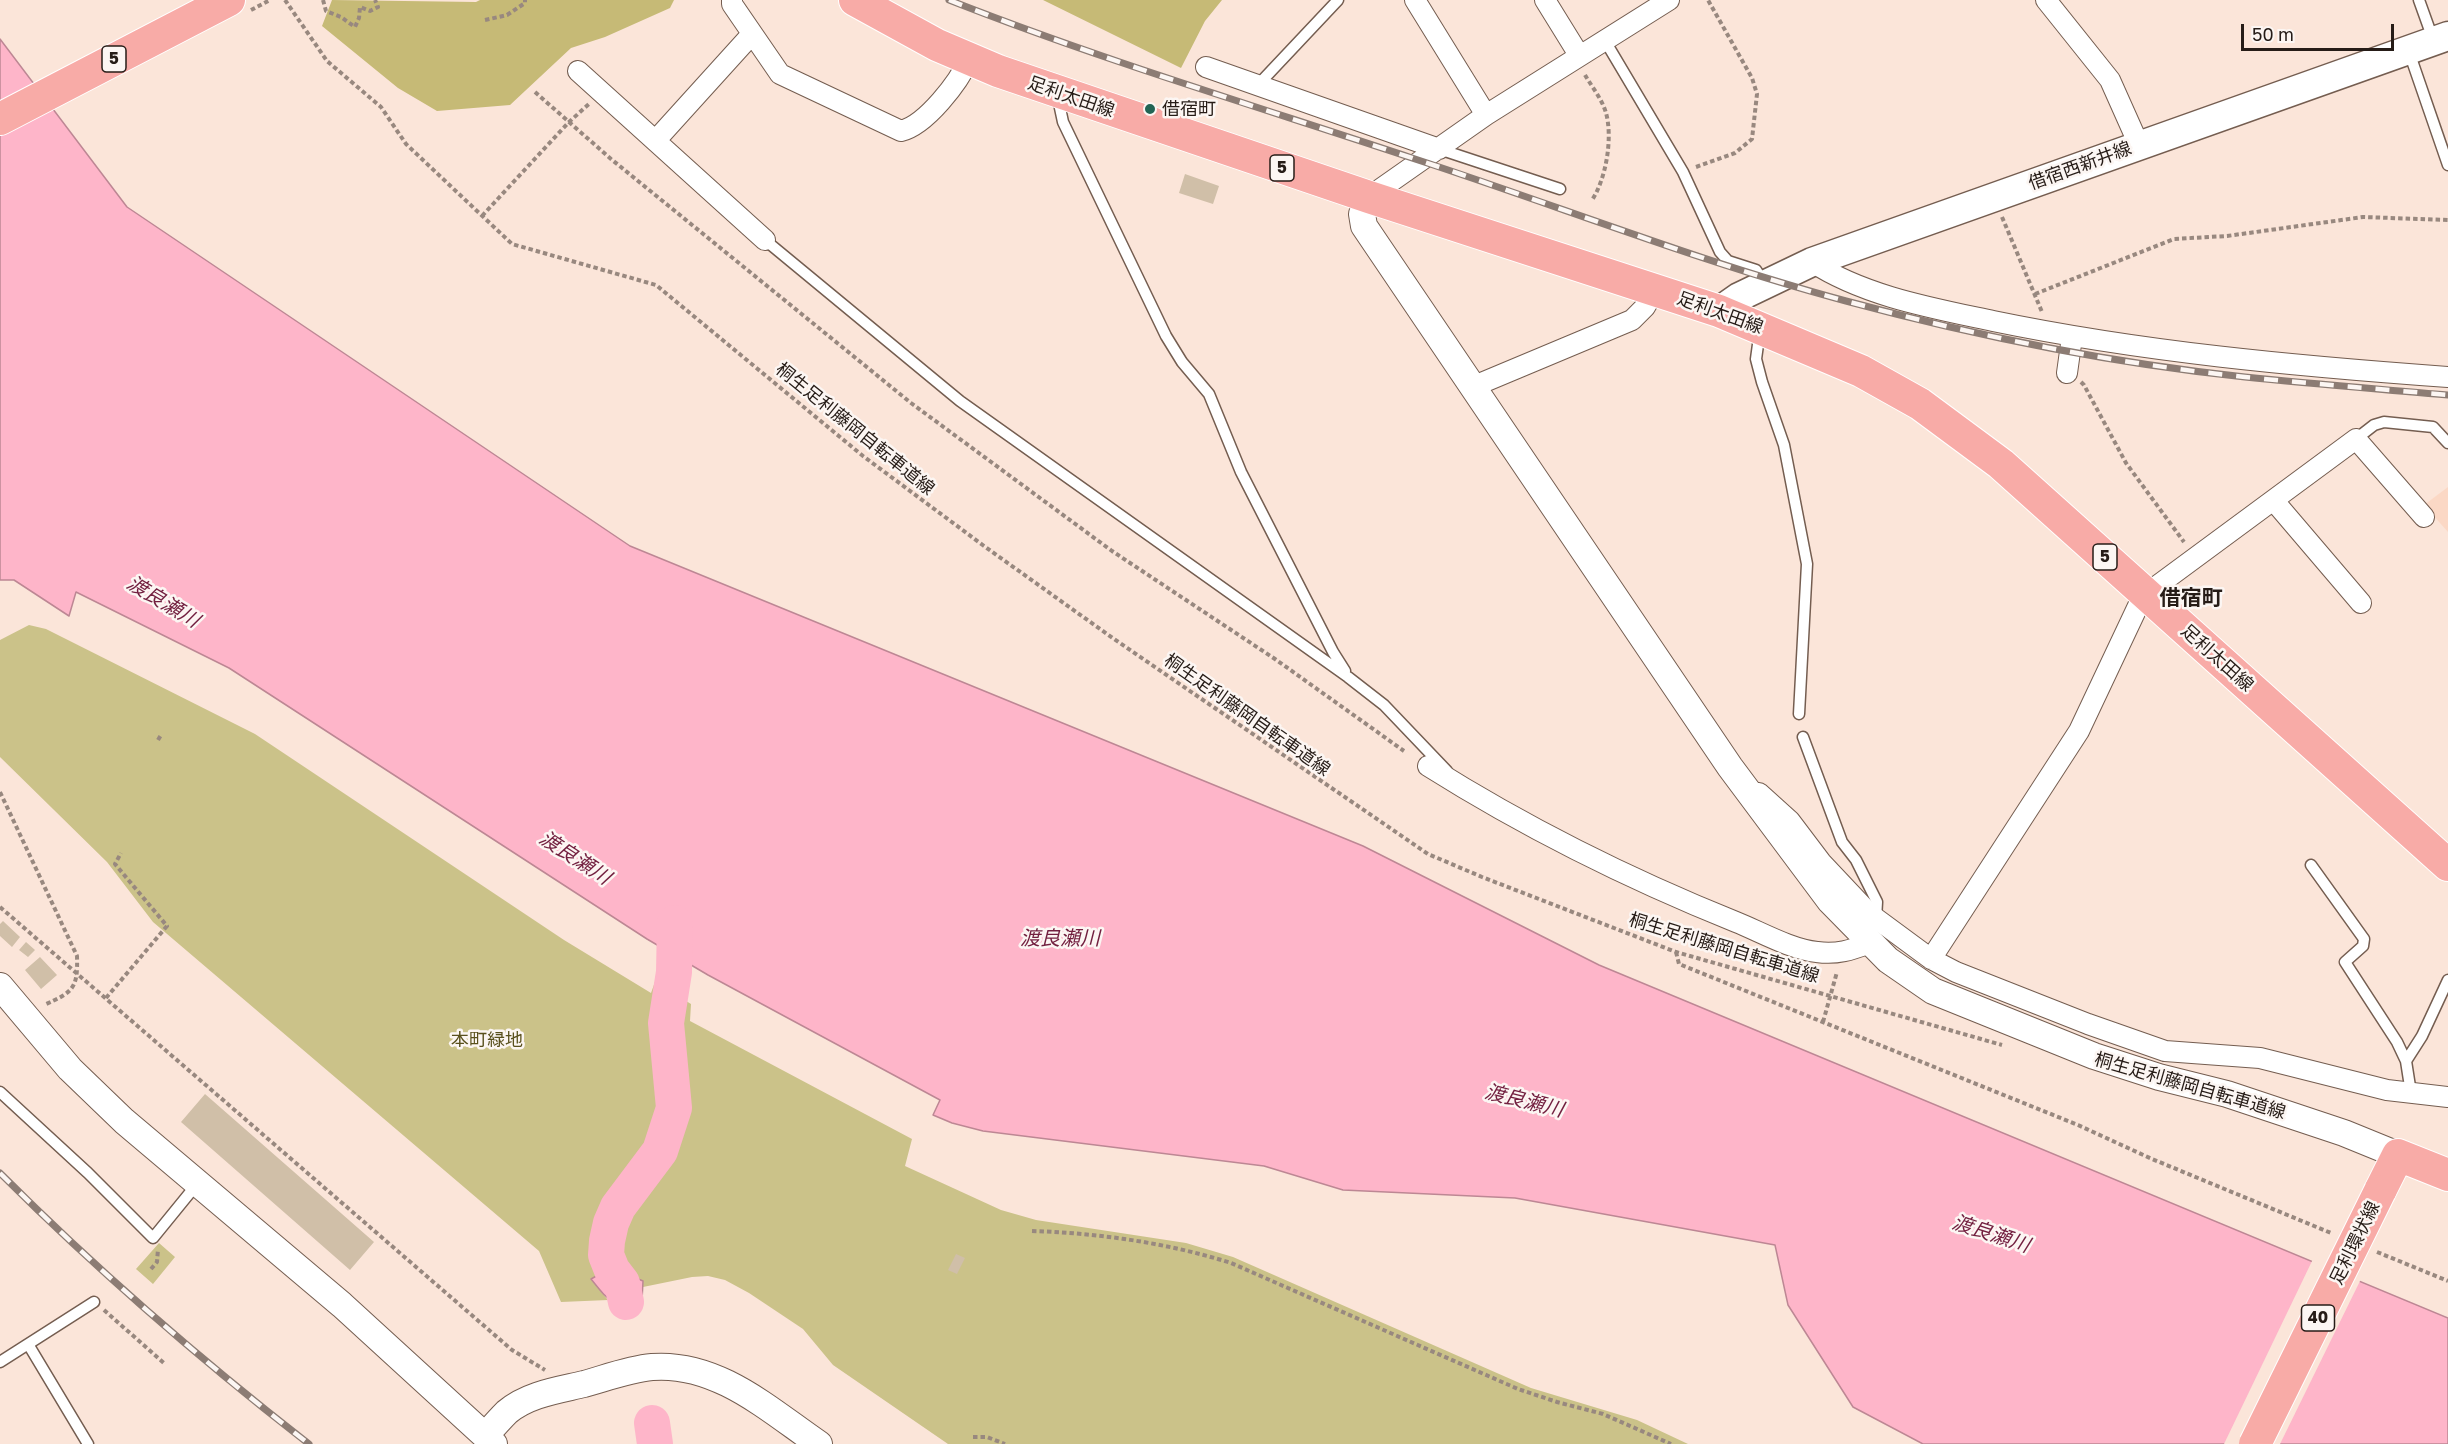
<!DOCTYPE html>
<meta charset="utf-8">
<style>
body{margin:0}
#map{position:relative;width:2448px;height:1444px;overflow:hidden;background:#fbe5d9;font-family:"Golos Text",sans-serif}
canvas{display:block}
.scale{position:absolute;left:2241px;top:24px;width:153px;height:27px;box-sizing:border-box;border:3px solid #261c17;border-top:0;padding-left:8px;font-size:18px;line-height:21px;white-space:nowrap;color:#261c17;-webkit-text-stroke:4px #fcf6f3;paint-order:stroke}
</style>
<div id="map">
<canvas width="2448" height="1444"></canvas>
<div class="scale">50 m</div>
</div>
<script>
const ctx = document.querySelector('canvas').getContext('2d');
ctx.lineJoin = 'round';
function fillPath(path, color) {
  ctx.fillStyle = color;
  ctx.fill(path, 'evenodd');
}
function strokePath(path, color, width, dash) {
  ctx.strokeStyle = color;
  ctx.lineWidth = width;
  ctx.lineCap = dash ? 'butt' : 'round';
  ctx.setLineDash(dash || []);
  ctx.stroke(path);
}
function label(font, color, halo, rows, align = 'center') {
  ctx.font = font + ' "Golos Text","Noto Sans JP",sans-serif';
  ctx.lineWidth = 5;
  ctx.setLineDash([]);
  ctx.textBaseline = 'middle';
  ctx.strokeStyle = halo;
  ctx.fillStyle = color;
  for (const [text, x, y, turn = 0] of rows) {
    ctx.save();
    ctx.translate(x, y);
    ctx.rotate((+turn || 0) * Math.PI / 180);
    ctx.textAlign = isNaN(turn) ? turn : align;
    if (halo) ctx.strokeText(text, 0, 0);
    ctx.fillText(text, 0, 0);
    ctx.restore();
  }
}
fillPath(new Path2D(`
 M2448,487V532L2424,505Z`), '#fbd8c5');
fillPath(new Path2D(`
 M29,625L46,629L255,734L564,940L651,993L655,982L691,1004L690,1021L912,1139L905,1166L1001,1210L1036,1220L1186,1243L1233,1257L1531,1388L1637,1420L1688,1444H948L833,1365L803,1329L749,1293L725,1280L708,1276L692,1277L643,1287L642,1281L629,1275L591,1279L608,1300L561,1302L539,1251L153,922L107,862L0,757V640Z
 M159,1243L175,1257L153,1284L136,1269Z`), '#cbc289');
fillPath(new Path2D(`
 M332,0L476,2L480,0H674L670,8L605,37L571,48L510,105L437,111L398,88L322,26Z
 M1043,0H1222L1205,21L1181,68Z`), '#c6ba76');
const water = new Path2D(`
 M0,39L127,207L630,546L1363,846L1599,965L2448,1318V1444H1923L1853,1407L1788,1305L1775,1245L1515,1198L1343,1190L1264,1166L983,1131L952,1123L933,1115L940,1100L708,975L647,939L229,668L76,592L69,616L14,580H0Z
 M618,1264L629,1275L643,1281L642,1301C610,1304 611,1304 591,1279Z`);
fillPath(water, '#feb5c9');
strokePath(water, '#bd8794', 1.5);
fillPath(new Path2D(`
 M2313,1259L2361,1279L2280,1444H2224Z`), '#fbe5d9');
strokePath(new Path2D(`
 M626,1302L622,1283L612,1270L606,1255L607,1241L611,1223L618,1207L660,1151L674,1108L666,1023L674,972L675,923
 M652,1423L655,1444`), '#feb5c9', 36);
fillPath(new Path2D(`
 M1185,174L1219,186L1213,204L1179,193Z
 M3,921L20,937L12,947L0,936V924Z
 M26,942L35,950L28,957L19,950Z
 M40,957L57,975L41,989L25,970Z
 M205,1094L374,1242L350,1270L181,1122Z
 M956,1254L965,1258L957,1274L948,1270Z`), '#d0bfa8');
const service = new Path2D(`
 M2419,0L2433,39
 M1604,39L1683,172L1720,252L1728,261L1756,270L1765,284
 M2409,52L2448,165
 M1257,86L1338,0
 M1057,94L1063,122L1166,336L1182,362L1209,394L1241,472L1333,652L1345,671
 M1439,149L1560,189
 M765,240L960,401L1348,677L1384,705L1447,771
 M1760,330L1756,359L1762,382L1784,445L1807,564L1799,714
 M2356,439L2374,425L2384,422L2433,427L2448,443
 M1803,737L1842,842L1856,860L1877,902L1876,919
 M2311,865L2364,939L2363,946L2345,962L2397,1042L2406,1061
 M0,1092L88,1173L153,1238L197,1184
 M2411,1093L2406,1061L2422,1036L2448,980
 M28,1344L88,1444
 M0,1362L94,1302`);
const minor = new Path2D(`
 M732,0V4L780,74L901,131C926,125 959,82 969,59
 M1415,0L1486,115
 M1545,0L1579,55
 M2046,0L2110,80L2139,145
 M1206,67L1439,149
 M578,71L765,240
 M656,140L752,34
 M1369,197L1486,115L1669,0
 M1812,262C1864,296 1932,308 1993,321C2143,352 2295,366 2448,377
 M2067,373L2072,337
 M1472,387L1632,320L1645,307L1655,290
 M2274,501L2361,603
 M1428,766C1525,827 1629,879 1736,922C1761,932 1790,949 1817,952C1837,955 1851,950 1870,943
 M1759,793L1790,821L1821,862L1870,914L1931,959L1956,972L2088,1024L2165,1051L2260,1058L2387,1090L2448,1097
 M1931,959L2079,731L2138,606L2146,594L2356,439L2424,517`);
const tertiary = new Path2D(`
 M1369,197L1362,214L1364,226L1730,767L1830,901L1888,960L1933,991L2094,1056L2159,1077L2227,1094L2344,1133L2398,1155
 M0,986L70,1069L124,1121L342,1305L494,1444
 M485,1436C492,1428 500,1419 507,1412C528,1394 559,1390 584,1384C606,1378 629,1369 652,1367C717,1362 768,1409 819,1444`);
const secondary = new Path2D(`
 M1719,311L1739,297L1812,262L2448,36`);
const primary = new Path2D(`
 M855,0L937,45L998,71L1369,197L1719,311L1861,371L1920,404L2001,464L2448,865
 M0,119L229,0
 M2380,1191L2398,1155L2448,1175`);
strokePath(service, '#745d50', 13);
strokePath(minor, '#745d50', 22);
strokePath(tertiary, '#745d50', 28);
strokePath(secondary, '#745d50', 31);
strokePath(primary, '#fff', 34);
strokePath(new Path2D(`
 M285,0L327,61L381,107L406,144L512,244L656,285L863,456L984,546L1114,639L1428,854L1482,877L1676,952L2002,1045
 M323,0L326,11L341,17L355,27L359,18L360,7L370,11L378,7L375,0
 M251,10L270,0
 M485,20L507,15L525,3V0
 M1585,75C1592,87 1602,99 1606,113C1613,138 1606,179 1592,200
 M535,92L611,159L911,403L1112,551L1275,659L1404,751
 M1696,167L1735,153L1752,139L1757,94L1752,78L1708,0
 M482,216L569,122L589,104
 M2002,217L2042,312
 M2035,294L2174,239L2227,236L2363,217L2448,220
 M2081,382L2084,385L2126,463L2184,542
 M158,740L161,735
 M0,792L77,956C78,989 73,992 44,1005
 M0,907L512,1350L545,1370
 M1676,952L1679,964L2078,1125L2152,1159L2331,1233
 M106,998L167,926L115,864L121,853
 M1823,1022L1837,972
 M1032,1231C1098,1233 1168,1243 1231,1263L1518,1389L1557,1402L1603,1414L1671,1444
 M2377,1252L2448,1281
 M151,1269L157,1262L158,1249
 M104,1310L165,1364
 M973,1437H987L1005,1444`), '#98887f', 4, [4.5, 3]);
strokePath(service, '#fff', 10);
strokePath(minor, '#fff', 20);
strokePath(tertiary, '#fff', 26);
strokePath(secondary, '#fff', 28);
strokePath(primary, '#f8aba7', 32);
const rail = new Path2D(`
 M949,0C1102,60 1259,107 1415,159C1559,206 1700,262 1846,301C1976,336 2111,363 2245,377C2313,384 2380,389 2448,395
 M0,1173C97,1270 201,1360 309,1444`);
strokePath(rail, '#8c7c74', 7);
strokePath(rail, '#fcf6f3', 4.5, [14]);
const primaryBridge = new Path2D(`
 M2255,1444L2380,1191`);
strokePath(primaryBridge, '#fff', 34, []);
strokePath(primaryBridge, '#f8aba7', 32);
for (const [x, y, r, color] of [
 [1150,109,6,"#226454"]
]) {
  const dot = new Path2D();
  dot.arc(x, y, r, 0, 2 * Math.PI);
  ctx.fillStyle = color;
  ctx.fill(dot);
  strokePath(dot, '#fcf6f3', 2);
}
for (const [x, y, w] of [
 [114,59,24],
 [1282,168,24],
 [2105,557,24],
 [2318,1318,33]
]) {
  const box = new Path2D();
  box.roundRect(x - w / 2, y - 13, w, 26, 4.5);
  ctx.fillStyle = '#fcf6f3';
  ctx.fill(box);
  strokePath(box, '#261c17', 1.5);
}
label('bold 16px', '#261c17', null, [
 ["5",114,59],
 ["5",1282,168],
 ["5",2105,557],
 ["40",2318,1318]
]);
label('18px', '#261c17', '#fcf6f3', [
 ["足利太田線",1071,97,19],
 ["借宿西新井線",2080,166,-20],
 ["足利太田線",1720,313,20],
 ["桐生足利藤岡自転車道線",855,429,39],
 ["足利太田線",2217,658,42],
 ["桐生足利藤岡自転車道線",1247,715,35],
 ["桐生足利藤岡自転車道線",1724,948,17],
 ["桐生足利藤岡自転車道線",2190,1086,16],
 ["足利環状線",2355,1243,-64]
]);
label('18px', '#261c17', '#fcf6f3', [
 ["借宿町",1162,109]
], 'left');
label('18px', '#59501d', '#fcf6f3', [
 ["本町緑地",487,1040]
]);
label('italic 20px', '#721f3f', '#fcf6f3', [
 ["渡良瀬川",163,602,31],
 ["渡良瀬川",575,858,33],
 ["渡良瀬川",1060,939],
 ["渡良瀬川",1524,1101,14],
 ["渡良瀬川",1991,1234,18]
]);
label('bold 21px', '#261c17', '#fcf6f3', [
 ["借宿町",2191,598]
]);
</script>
